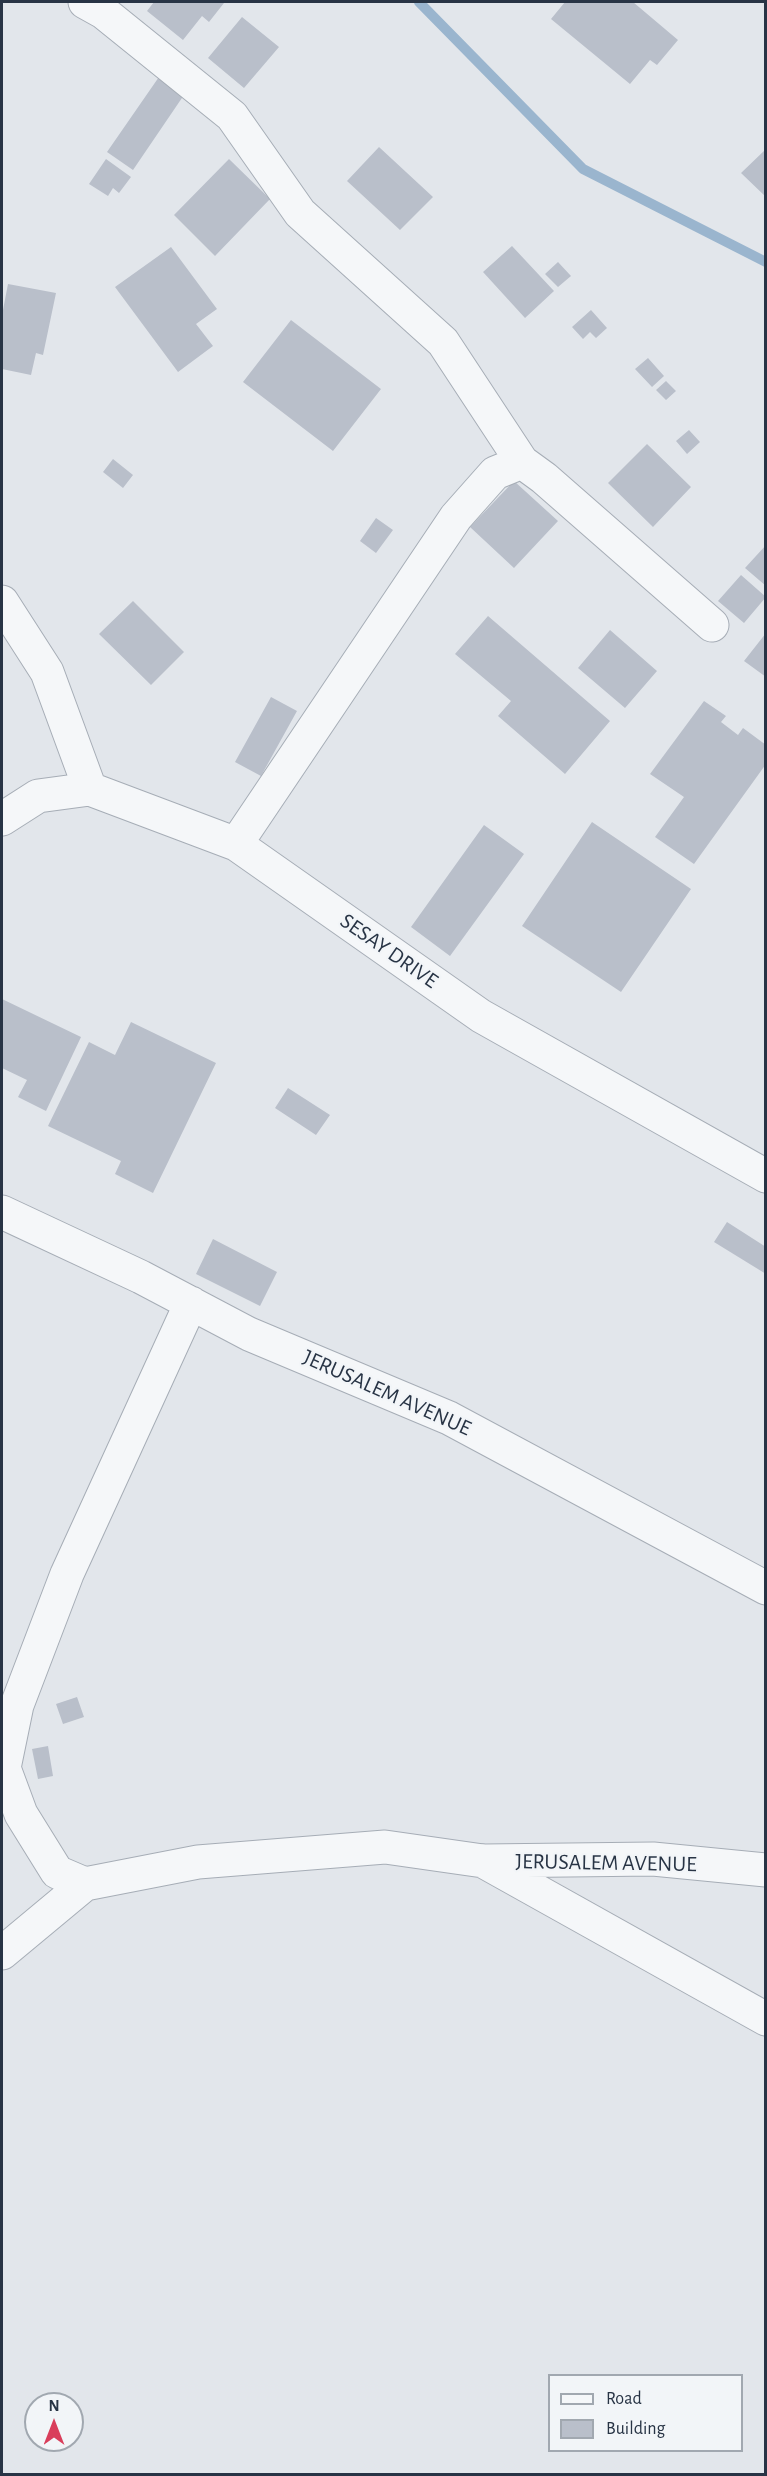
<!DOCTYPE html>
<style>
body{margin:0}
#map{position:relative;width:767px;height:2476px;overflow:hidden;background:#e2e6eb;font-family:"Alegreya Sans",sans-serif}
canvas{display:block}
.frame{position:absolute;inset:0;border:3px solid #283445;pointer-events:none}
.legend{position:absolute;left:548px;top:2374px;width:195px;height:78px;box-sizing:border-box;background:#f2f5f8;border:2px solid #a1a8b0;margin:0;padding:8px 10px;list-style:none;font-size:18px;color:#283445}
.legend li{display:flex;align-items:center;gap:12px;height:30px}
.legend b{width:30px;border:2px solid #a1a8b0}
.north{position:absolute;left:24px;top:2392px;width:60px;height:60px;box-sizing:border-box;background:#f2f5f8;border:2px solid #a1a8b0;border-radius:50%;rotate:0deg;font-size:16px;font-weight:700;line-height:24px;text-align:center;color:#283445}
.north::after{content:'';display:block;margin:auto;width:21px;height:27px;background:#d93e5b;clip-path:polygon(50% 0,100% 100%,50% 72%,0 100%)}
</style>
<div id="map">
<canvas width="767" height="2476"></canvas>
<div class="frame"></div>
<ul class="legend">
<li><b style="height:8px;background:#f5f7f9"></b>Road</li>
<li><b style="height:16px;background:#b9bfca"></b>Building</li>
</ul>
<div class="north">N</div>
</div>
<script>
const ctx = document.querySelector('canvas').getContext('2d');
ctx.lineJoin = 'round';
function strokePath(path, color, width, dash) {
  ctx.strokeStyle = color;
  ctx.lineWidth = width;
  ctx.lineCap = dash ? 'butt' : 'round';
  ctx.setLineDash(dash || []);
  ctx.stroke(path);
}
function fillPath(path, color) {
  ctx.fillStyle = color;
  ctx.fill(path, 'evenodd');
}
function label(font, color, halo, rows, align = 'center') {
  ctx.font = font + ' "Alegreya Sans",sans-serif';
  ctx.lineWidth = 4.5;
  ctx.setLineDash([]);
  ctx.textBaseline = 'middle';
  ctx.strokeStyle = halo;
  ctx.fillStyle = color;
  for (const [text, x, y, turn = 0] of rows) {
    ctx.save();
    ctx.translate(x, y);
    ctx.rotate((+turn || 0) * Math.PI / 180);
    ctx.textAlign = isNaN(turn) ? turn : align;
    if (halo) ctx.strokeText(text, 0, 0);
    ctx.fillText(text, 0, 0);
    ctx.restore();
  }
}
strokePath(new Path2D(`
 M419,2L583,169L766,262`), '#9ab5ce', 10);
fillPath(new Path2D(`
 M154,2H221L224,3L209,22L202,16L183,40L147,11Z
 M565,2H633L678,40L657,65L650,60L630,84L551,19Z
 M242,17L279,47L244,88L208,58Z
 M161,74L186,92L133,170L107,152Z
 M379,147L433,197L400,230L347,181Z
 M766,149V197L741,173Z
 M106,159L131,177L119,193L113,188L108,196L89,184Z
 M229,159L270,199L215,256L174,215Z
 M512,246L554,291L525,318L483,272Z
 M171,247L217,309L196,324L213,346L178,372L115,287Z
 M558,262L571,276L558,287L545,274Z
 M8,284L56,293L43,355L36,353L31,375L2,369V315Z
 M591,310L607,328L596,338L590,332L583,339L572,327Z
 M291,320L381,389L333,451L243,382Z
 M648,358L664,376L652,387L635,369Z
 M666,381L676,391L666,400L656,390Z
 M689,430L700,442L687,454L676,441Z
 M647,444L691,487L653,527L608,483Z
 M113,459L133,475L123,488L103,472Z
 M514,481L558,521L514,568L470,527Z
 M376,518L393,530L376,553L360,541Z
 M766,545V586L745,568Z
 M741,575L766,597L744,623L718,601Z
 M133,601L184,652L151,685L99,634Z
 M488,616L610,721L565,774L498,716L511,701L455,654Z
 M610,630L657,671L625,708L578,668Z
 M766,633V677L744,661Z
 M271,697L297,711L261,776L235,762Z
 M704,701L726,716L721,722L738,735L743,728L766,745V764L694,864L655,837L684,797L650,774Z
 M592,822L691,889L621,992L522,926Z
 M484,825L524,854L450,956L411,927Z
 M2,999L81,1037L46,1111L18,1097L27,1080L2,1068Z
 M131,1022L216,1063L153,1193L115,1174L121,1161L48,1126L89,1042L115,1055Z
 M288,1088L330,1115L316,1135L275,1108Z
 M727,1222L766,1247V1274L714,1242Z
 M213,1239L277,1272L260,1306L196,1274Z
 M77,1697L84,1717L63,1724L56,1704Z
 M48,1746L53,1776L38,1779L32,1749Z`), '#b9bfca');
const minor = new Path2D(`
 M85,2L103,12L232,116L300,213L443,342L522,462
 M2,602L47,672L90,789
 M2,819L38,796L90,789L236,844L481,1016L766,1176
 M236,844L456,517L495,473L522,462L544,478L712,625
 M2,1212L141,1277L249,1334L449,1418L766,1588
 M191,1303L67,1574L17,1705L4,1768L21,1814L57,1872L85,1884L198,1862L385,1847L483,1861L766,2019
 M484,1861L653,1859L766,1870
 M2,1953L85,1884`);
strokePath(minor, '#a6adb6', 35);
strokePath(minor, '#f5f7f9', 33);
label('22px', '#283445', '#f2f5f8', [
 ["SESAY DRIVE",389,951,35],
 ["JERUSALEM AVENUE",387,1393,24],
 ["JERUSALEM AVENUE",606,1863,1]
]);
</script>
